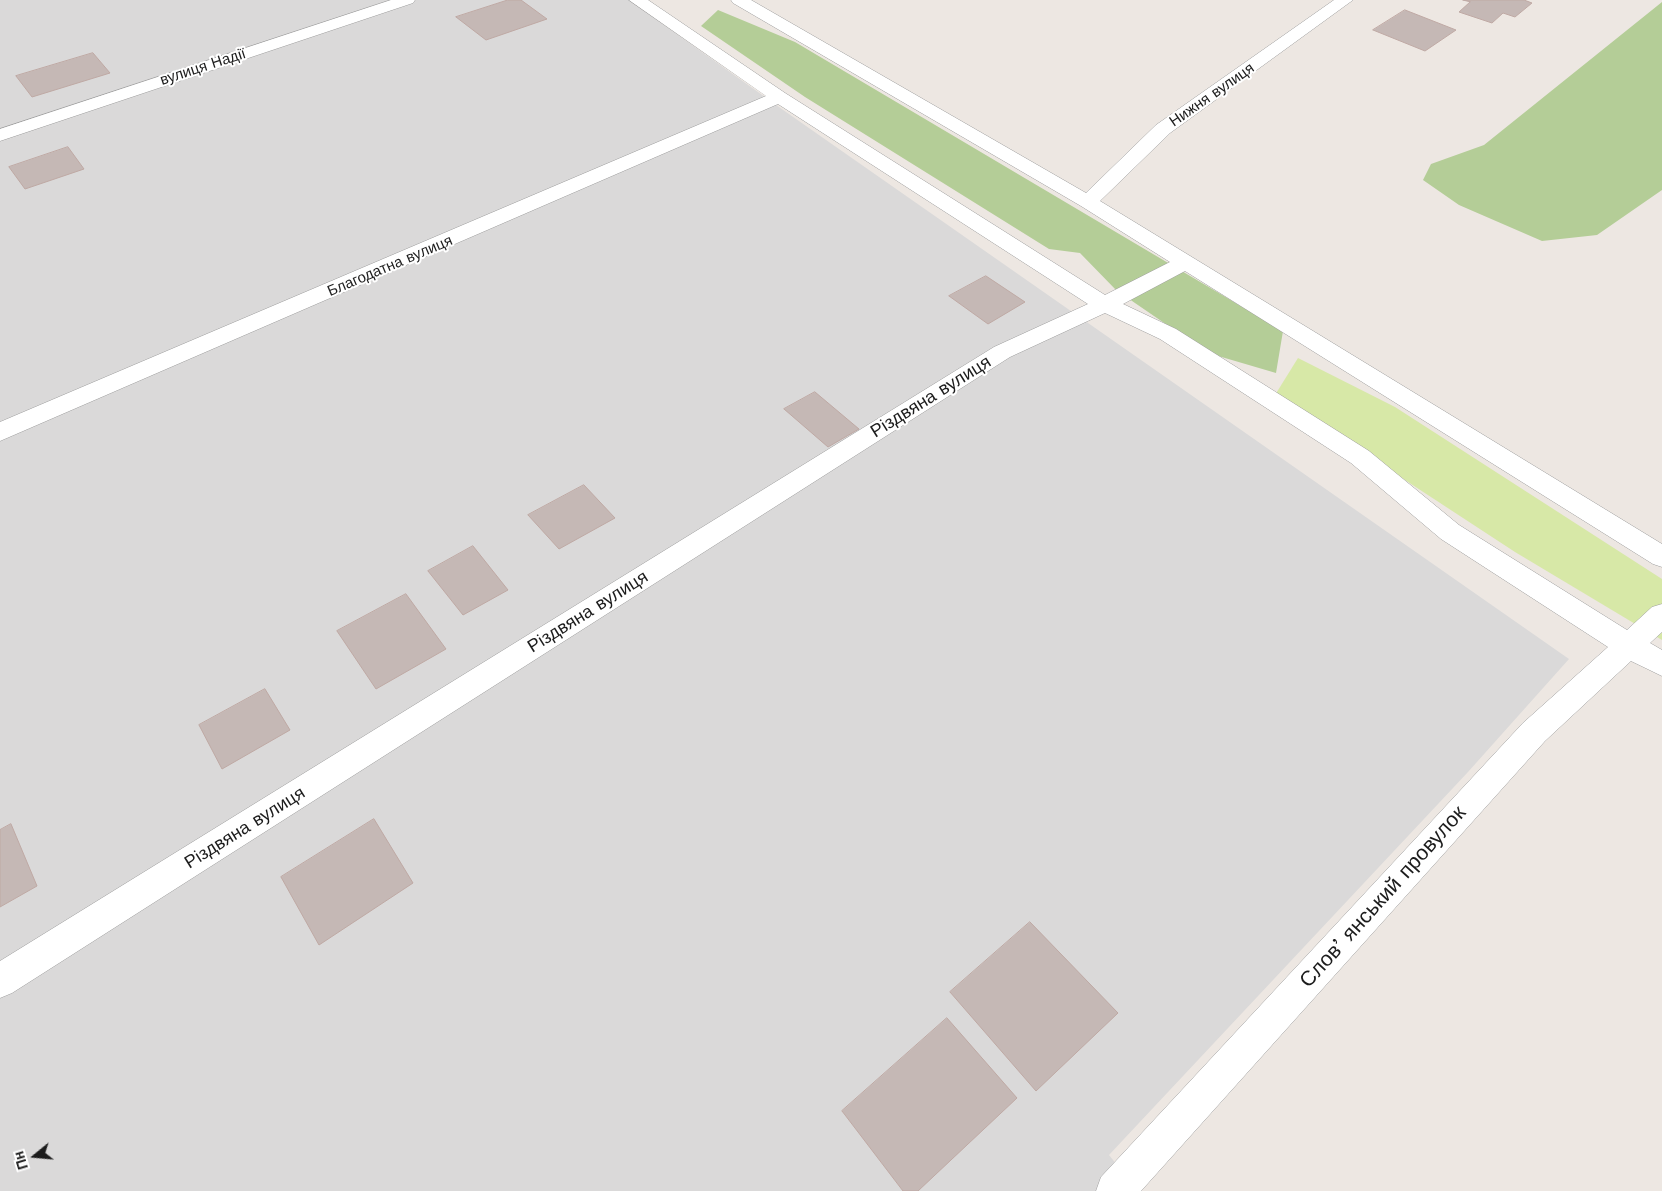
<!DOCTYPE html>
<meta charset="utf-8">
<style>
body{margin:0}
#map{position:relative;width:1662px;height:1191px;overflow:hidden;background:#ede7e2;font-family:"Work Sans",sans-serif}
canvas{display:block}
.north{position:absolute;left:10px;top:1131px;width:50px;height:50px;-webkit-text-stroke:4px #fff;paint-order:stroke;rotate:253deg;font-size:14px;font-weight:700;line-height:20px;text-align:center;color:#1c1c1c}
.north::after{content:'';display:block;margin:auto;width:18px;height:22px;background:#1c1c1c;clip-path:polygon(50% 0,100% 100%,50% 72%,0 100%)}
</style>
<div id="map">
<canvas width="1662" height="1191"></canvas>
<div class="north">Пн</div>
</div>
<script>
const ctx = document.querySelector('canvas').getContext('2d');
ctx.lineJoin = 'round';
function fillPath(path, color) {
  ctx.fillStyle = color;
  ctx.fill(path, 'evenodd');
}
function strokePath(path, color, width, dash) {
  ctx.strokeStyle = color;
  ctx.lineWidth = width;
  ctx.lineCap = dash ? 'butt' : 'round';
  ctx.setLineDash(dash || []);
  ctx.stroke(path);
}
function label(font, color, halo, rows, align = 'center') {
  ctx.font = font + ' "Work Sans",sans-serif';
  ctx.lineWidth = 4;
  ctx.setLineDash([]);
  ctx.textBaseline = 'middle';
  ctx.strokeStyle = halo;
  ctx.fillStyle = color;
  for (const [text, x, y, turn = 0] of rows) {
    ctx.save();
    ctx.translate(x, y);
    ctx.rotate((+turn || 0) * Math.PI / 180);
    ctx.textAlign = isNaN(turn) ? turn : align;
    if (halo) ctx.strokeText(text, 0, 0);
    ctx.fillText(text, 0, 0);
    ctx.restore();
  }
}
fillPath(new Path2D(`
 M0,0H629L786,112L1569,659L1468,772L1109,1155L1138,1191H0Z`), '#dad9d9');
fillPath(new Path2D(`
 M1298,358L1395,407L1662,579V640L1515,552L1275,395Z`), '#d7e8a7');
fillPath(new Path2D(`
 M1662,2V190L1597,235L1542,241L1459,205L1423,180L1431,164L1484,145Z
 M718,10L795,42L1283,331L1276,373L1208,353L1116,290L1080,253L1049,249L805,97L701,26Z`), '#b4cd97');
const building = new Path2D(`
 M508,0H521L547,19L486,40L456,17Z
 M1463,0H1524L1532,3L1515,17L1503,13L1492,23L1459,12L1470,2Z
 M1405,10L1456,30L1425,51L1373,30Z
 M93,53L110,73L32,97L16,76Z
 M68,147L84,169L25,189L9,167Z
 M986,276L1025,302L988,324L949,296Z
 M815,392L859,429L828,447L784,409Z
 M584,485L615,518L559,549L528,515Z
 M473,546L508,590L463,615L428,571Z
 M406,594L446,649L376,689L337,631Z
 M265,689L290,730L222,769L199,725Z
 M374,819L413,883L319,945L281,877Z
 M11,824L37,886L0,907V830Z
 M1030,922L1118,1013L1036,1091L950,992Z
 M947,1018L1017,1098L918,1191H903L842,1111Z`);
fillPath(building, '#c5b8b5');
strokePath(building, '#bfa9a4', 1);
const minor = new Path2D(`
 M391,0H415L413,3L0,141V129Z
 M629,0H648L785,93L1105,295L1170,262L1081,206L733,3L731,0H751L1086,193L1156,125L1334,0H1353L1170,133L1100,201L1662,544V567L1653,564L1185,271L1123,304L1176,329L1369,451L1459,525L1627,630L1652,607L1662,604V632L1650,643L1662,650V676L1631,661L1545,741L1141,1191H1096L1101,1177L1523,723L1608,647L1441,539L1351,463L1160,339L1105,313L1010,357L12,993L0,998V961L994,347L1088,304L778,104L0,441V422L766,96Z`);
strokePath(minor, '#9d9d9d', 1);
fillPath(minor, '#fff');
label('15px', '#1c1c1c', '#fff', [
 ["вулиця Надії",203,67,-18],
 ["Нижня вулиця",1212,95,-35],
 ["Благодатна вулиця",390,266,-23]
]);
label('18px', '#1c1c1c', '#fff', [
 ["Різдвяна вулиця",931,397,-32],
 ["Різдвяна вулиця",588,612,-32],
 ["Різдвяна вулиця",245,828,-32]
]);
label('21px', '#1c1c1c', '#fff', [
 ["Словʼянський провулок",1383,897,-48]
]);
</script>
